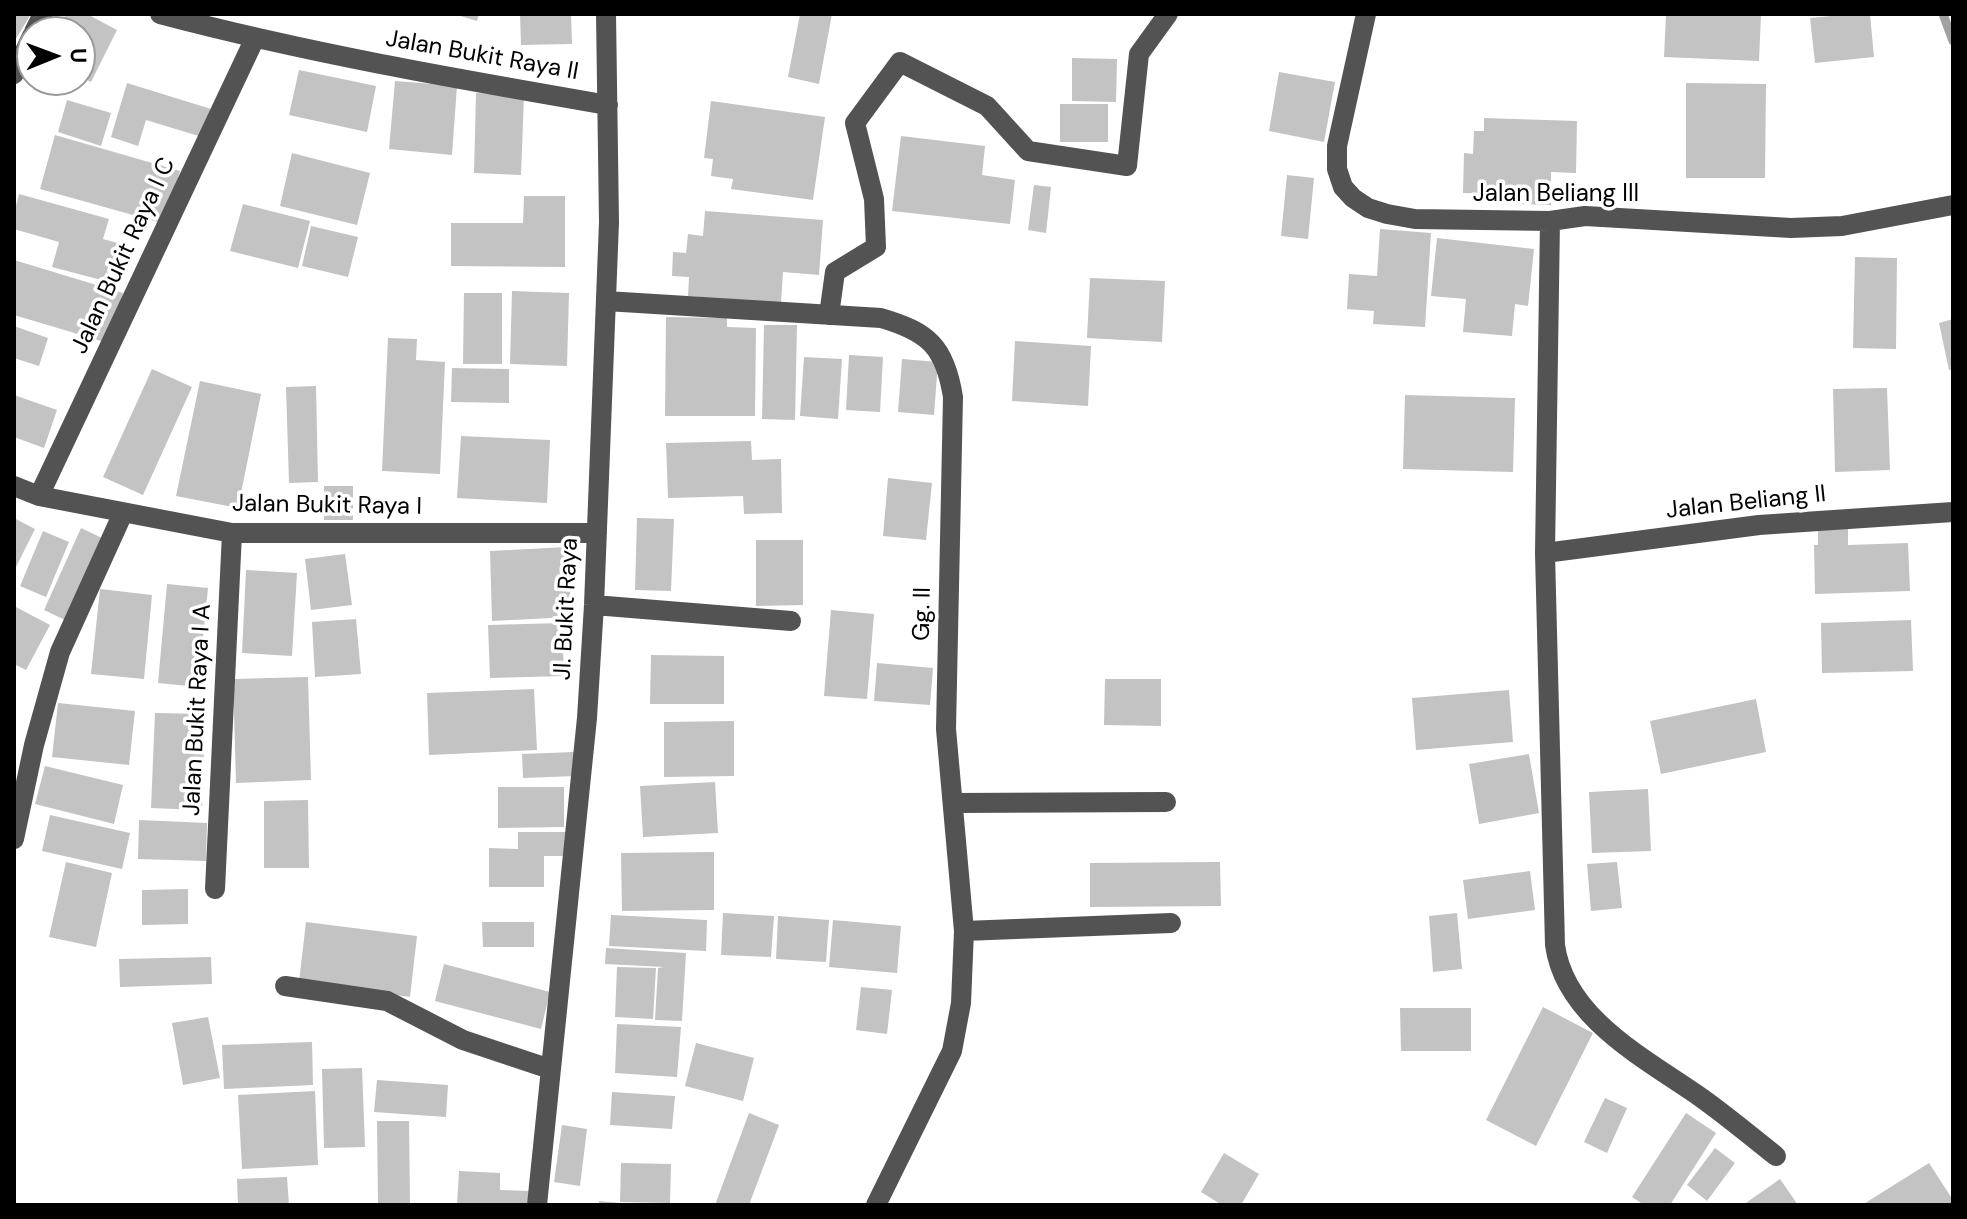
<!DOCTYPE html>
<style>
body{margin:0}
#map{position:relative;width:1967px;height:1219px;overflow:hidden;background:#fff;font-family:"DM Sans",sans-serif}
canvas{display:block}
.frame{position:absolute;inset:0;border:16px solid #000;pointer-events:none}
.north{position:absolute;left:16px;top:16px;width:80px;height:80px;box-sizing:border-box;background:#fff;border:2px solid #999;border-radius:50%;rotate:89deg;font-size:22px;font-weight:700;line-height:32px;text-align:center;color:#000}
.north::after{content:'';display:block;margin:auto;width:28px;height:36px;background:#000;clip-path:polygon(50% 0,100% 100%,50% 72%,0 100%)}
</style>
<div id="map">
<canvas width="1967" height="1219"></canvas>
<div class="frame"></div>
<div class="north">U</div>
</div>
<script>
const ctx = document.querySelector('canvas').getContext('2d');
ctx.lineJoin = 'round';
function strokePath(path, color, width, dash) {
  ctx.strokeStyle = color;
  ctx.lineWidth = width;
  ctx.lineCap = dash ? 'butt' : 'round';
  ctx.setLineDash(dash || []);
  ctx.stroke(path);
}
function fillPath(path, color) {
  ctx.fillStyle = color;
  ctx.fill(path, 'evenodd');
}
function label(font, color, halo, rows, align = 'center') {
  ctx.font = font + ' "DM Sans",sans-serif';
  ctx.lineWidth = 7;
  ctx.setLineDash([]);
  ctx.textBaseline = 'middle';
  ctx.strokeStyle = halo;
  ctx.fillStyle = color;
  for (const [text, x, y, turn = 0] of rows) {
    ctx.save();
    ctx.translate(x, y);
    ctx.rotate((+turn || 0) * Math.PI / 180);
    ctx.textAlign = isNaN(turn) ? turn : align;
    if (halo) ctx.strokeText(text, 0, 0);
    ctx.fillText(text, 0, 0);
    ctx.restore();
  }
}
strokePath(new Path2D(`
 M1943,14L1953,41`), '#a1a1a1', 9);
fillPath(new Path2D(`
 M14,14H31L14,42Z
 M66,14H87L117,30L91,82L80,77V32H57Z
 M454,14H479L477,21Z
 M520,14H571L572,44L521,45Z
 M800,14H832L819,84L788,77Z
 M1666,14H1761L1759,61L1664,57Z
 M1853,14H1870L1874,57L1815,63L1810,18Z
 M1072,58L1117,59L1116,102L1072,101Z
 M299,70L376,86L367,132L289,115Z
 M1279,72L1335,82L1324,142L1269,131Z
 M395,81L457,86L452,155L389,149Z
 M127,83L211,109L202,137L146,120L138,146L111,137Z
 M1686,83L1766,84L1765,178H1686Z
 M476,93L524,95L521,175L474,173Z
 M67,100L111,113L101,146L58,132Z
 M711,101L825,117L813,200L731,189L733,179L711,176L713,159L704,158Z
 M1060,104H1108V142H1060Z
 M1484,118L1577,121L1576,173L1551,172V205L1517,204V195L1463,193L1464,153L1473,154L1474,131H1484Z
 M55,135L180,171L165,224L40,189Z
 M901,136L985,146L982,175L1015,180L1010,224L892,211Z
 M292,153L370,173L357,225L280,206Z
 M1287,175L1314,178L1308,239L1281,236Z
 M1034,185L1051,187L1046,233L1028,230Z
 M19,194L109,219L103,239L132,247L126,270L113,267L109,282L52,267L59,242L14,229V214Z
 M524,196H565V267L451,266V223H523Z
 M243,204L310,221L298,268L230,251Z
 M705,211L823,220L819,275L783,272L781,303L688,296L689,277L672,276L673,252L686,253L688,234L703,236Z
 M311,226L358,237L348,277L302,266Z
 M1380,229L1431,233L1425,327L1373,324L1374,311L1347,309L1349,274L1377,276Z
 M1437,238L1534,249L1528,306L1515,304L1512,336L1463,332L1466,299L1431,296Z
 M1855,257L1897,258L1896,349L1853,348Z
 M14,260L123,293L108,343L14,315Z
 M1090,278L1165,281L1162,342L1087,338Z
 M512,291L569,293L567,366L510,364Z
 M464,293H502V364H463Z
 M666,317L727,318V327L756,328L755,416H665Z
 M1953,319V369L1949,370L1939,323Z
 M764,325H797L795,420L762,419Z
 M14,326L48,338L39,366L14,358Z
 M388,338L417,339L416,360L445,362L440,474L382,471Z
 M1015,341L1091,346L1088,406L1012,401Z
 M849,355L883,357L880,412L846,410Z
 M804,357L842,359L838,419L800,416Z
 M902,359L938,362L934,415L898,412Z
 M452,368L509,369V403L451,402Z
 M152,369L192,387L143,495L103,477Z
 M200,381L261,394L238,508L176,496Z
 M316,386L318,482L289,483L286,387Z
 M1887,388L1890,470L1835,472L1833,389Z
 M14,395L57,410L44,448L14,437Z
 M1405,395L1515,398L1513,472L1403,469Z
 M461,436L550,440L547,503L457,498Z
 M751,441L752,460L781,459L782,513L744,514L743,496L668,498L666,443Z
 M888,478L932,483L926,540L883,536Z
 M324,486H353V520H324Z
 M14,518L35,529L14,571Z
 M637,518L674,519L671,591L635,590Z
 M81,528L102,538L65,620L44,610Z
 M1848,528V545L1908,543L1910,591L1815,594L1814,545H1818V529Z
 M43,531L69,542L46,597L20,586Z
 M756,540H803V605L756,606Z
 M568,547L571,617L492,621L490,551Z
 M345,554L352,605L311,610L305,559Z
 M246,570L297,573L292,656L242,653Z
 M167,584L208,588L198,687L158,683Z
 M100,589L152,595L144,679L91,674Z
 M16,607L50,625L26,670L14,664Z
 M831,610L874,614L867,699L824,696Z
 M356,619L361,674L315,677L312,622Z
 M1911,620L1913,671L1822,673L1821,623Z
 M562,623L564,676L490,678L488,625Z
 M651,655L724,656V704H650Z
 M877,663L933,668L930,705L874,701Z
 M308,677L311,780L236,783L233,679Z
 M1105,679H1161V726L1104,725Z
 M534,689L537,750L429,755L427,693Z
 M1509,690L1513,742L1416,750L1412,698Z
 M1756,699L1766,752L1661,774L1650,721Z
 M58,703L135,711L129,765L52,757Z
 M155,713L205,714L202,810L151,808Z
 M734,721V776L664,777V722Z
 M574,752L576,776L523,778L522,754Z
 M1529,754L1539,813L1479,824L1469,764Z
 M45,766L123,785L114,824L35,804Z
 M715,782L718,833L643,837L640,786Z
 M498,787H564V827L498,828Z
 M1648,789L1651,851L1592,853L1589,792Z
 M308,800L309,868H264V801Z
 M50,815L130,833L122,869L42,851Z
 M139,820L207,823L206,861L138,859Z
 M518,832H567L566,856H544V887H489V848L518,849Z
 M714,852V910L622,911L621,853Z
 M66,862L112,873L96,947L49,937Z
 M1220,862L1221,906L1090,907V863Z
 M1617,862L1622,908L1591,911L1587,864Z
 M1530,871L1535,910L1468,919L1463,880Z
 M188,889V924L142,925V890Z
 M723,913L774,916L771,957L721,955Z
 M1457,913L1462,969L1433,972L1429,916Z
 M611,915L707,920L706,951L609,946Z
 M778,916L829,920L826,962L776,959Z
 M833,920L901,926L897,973L829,967Z
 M306,922L417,936L410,997L299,982Z
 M482,922H534V947H483Z
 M606,948L686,953L682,1021L655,1020L658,968L664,967L605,964Z
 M211,957L212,984L120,987L119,959Z
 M444,964L550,992L541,1029L435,1001Z
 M617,967L656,968L653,1019L615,1017Z
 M861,987L892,990L887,1034L856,1030Z
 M1543,1007L1593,1033L1536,1146L1486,1120Z
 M1400,1008H1471V1051H1401Z
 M208,1017L220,1078L183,1085L172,1023Z
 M617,1024L681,1027L677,1077L615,1073Z
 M312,1042L313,1085L224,1089L222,1045Z
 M696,1043L754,1058L743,1101L685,1086Z
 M362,1068L365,1147L324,1148L322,1069Z
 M377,1080L448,1085L446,1117L374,1112Z
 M315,1091L318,1165L242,1169L238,1095Z
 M612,1092L675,1096L672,1129L610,1125Z
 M1605,1098L1627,1108L1607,1153L1584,1142Z
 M749,1113L779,1125L749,1205H715Z
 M1686,1113L1716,1133L1670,1205H1644L1632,1197Z
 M377,1121H409L410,1205H378Z
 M562,1125L587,1129L580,1186L554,1182Z
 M1715,1148L1735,1163L1707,1201L1687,1185Z
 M1224,1153L1259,1174L1241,1205H1222L1201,1192Z
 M621,1163L671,1164L670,1203L620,1202Z
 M1929,1163L1953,1200V1205H1862Z
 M459,1171L500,1173V1190L531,1191L530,1205H457Z
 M287,1177L289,1205H238L237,1179Z
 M1780,1179L1798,1205H1743Z
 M599,1201L620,1203V1205H599Z`), '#c3c3c3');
strokePath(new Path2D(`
 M160,14C307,53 458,79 608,105
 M1366,14L1337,146V169L1343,187L1353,198L1368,208L1387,214L1415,219L1550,221L1585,216L1791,228L1842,226L1953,205
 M34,32L43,14
 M14,74L32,36
 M1550,221L1545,553L1555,945C1565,1019 1648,1060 1703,1099C1728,1117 1752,1137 1776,1156
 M606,301L881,318C929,332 945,347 953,397L946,729L964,931L961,1003L952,1051L876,1205
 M829,315L835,272L876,247L874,199L855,123L900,62L987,106L1028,151L1127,166L1139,54L1168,14
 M14,486L39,496L232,533H597
 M39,496L255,38
 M1545,553L1759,525L1953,512
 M594,605L791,621
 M953,803L1166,802
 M14,839L34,745L60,652L123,513
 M215,889L232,533
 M964,931L1171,923
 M285,986L387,1001L463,1040L550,1069
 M537,1205L587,718L594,605L609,222L606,14`), '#535353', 20);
label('24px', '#000', '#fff', [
 ["Jalan Bukit Raya II",482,56,10],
 ["Jalan Beliang III",1556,195],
 ["Jalan Bukit Raya I C",124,256,-65],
 ["Jalan Beliang II",1746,503,-6],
 ["Jalan Bukit Raya I",327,506,1],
 ["Jl. Bukit Raya",567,609,-87],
 ["Gg. II",923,614,-89],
 ["Jalan Bukit Raya I A",198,710,-87]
]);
</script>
